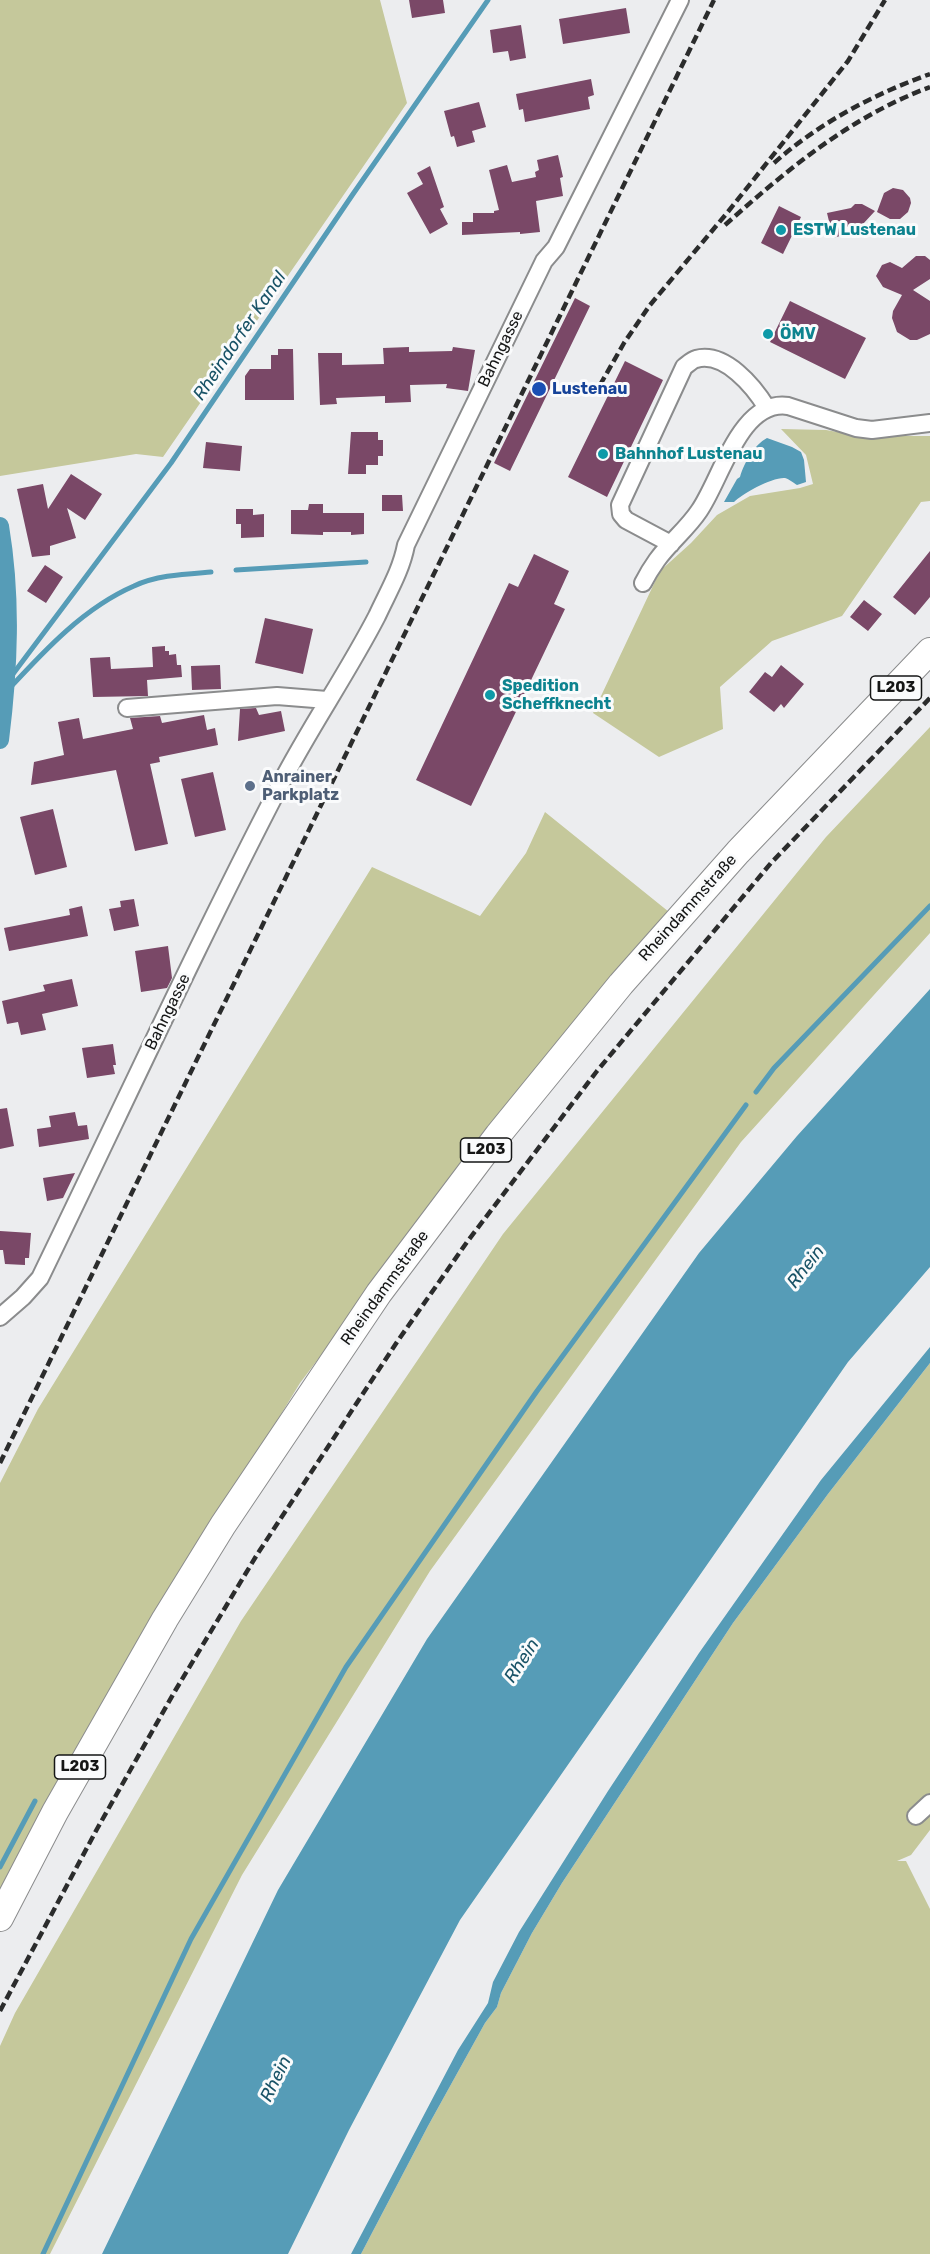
<!DOCTYPE html>
<meta charset="utf-8">
<style>
body{margin:0}
canvas{display:block;background:#ecedef}
</style>
<canvas width="930" height="2254"></canvas>
<script>
const ctx = document.querySelector('canvas').getContext('2d');
ctx.lineJoin = 'round';
function fillPath(path, color) {
  ctx.fillStyle = color;
  ctx.fill(path, 'evenodd');
}
function strokePath(path, color, width, dash) {
  ctx.strokeStyle = color;
  ctx.lineWidth = width;
  ctx.lineCap = dash ? 'butt' : 'round';
  ctx.setLineDash(dash || []);
  ctx.stroke(path);
}
function label(font, color, halo, rows, align = 'center') {
  ctx.font = font + ' Rubik,sans-serif';
  ctx.lineWidth = 6;
  ctx.setLineDash([]);
  ctx.textBaseline = 'middle';
  ctx.strokeStyle = halo;
  ctx.fillStyle = color;
  for (const [text, x, y, turn = 0] of rows) {
    ctx.save();
    ctx.translate(x, y);
    ctx.rotate((+turn || 0) * Math.PI / 180);
    ctx.textAlign = isNaN(turn) ? turn : align;
    if (halo) ctx.strokeText(text, 0, 0);
    ctx.fillText(text, 0, 0);
    ctx.restore();
  }
}
fillPath(new Path2D(`
 M0,0H380L407,103L163,457L136,454L0,476Z
 M781,429L826,430L860,436H930V501L921,502L842,616L772,641L720,687L723,729L659,757L593,713L660,571L691,543L717,515L750,496L800,488L813,484L806,455Z
 M930,727V933L741,1142L430,1571L242,1875L50,2254H0V2046L15,2013L241,1621L503,1234L826,837Z
 M545,812L674,916L463,1167L300,1383L63,1772L0,1902V1483L38,1409L372,867L480,916L526,853Z
 M930,1363V1830L911,1855L897,1861H906L930,1909V2254H361L428,2126L485,2023L497,2007L501,1993L532,1933L562,1883L733,1623L828,1494Z`), '#c5c89b');
fillPath(new Path2D(`
 M767,438L792,447L801,452L804,460L806,482L797,485C794,483 789,479 785,478C772,477 742,494 734,502H724L737,479L740,477C744,463 754,445 767,438Z
 M930,989V1267L848,1362L460,1920L349,2130L288,2254H102L278,1890L427,1639L699,1253L797,1136Z
 M930,1347V1363L828,1494L733,1623L562,1883L532,1933L501,1993L497,2007L485,2023L428,2126L361,2254H351L458,2050L488,2003L493,1982L519,1932L608,1791L699,1653L821,1480Z`), '#569cb7');
strokePath(new Path2D(`
 M236,570L366,562
 M7,682L171,463L353,194L488,0
 M6,692C43,652 83,608 134,586C157,575 186,574 211,572
 M756,1092L774,1068L930,906
 M0,1867L35,1801
 M43,2254L191,1939L346,1667L537,1391L746,1105`), '#569cb7', 5);
strokePath(new Path2D(`
 M0,526C12,598 9,667 0,740`), '#569cb7', 18);
fillPath(new Path2D(`
 M409,0H443L445,13L412,18Z
 M626,8L630,33L563,44L559,19Z
 M521,25L526,58L510,61L508,51L493,53L490,30Z
 M591,79L594,95L588,97L590,109L525,122L523,109L519,110L516,94Z
 M479,102L486,127L472,131L475,142L457,147L454,136L451,137L444,111Z
 M558,155L563,177L560,178L563,196L536,201L540,232L520,234V232L462,235V222H473V213H494V211L499,210L489,170L507,165L512,182L536,177L535,172L539,170L537,160Z
 M430,166L444,207L440,209L448,224L430,234L407,193L423,184L417,173Z
 M893,188L903,190L910,198L911,203L908,212L900,219H890L877,212L884,193Z
 M855,204H862L875,211L863,224L845,227L847,234L833,238L827,213L851,208Z
 M779,206L801,217L783,254L761,243Z
 M916,256H925L930,260V279L913,290L930,301V334L917,340H910L897,332L892,318L893,311L902,295L883,287L876,276L882,265L890,262L902,268Z
 M575,298L590,306L510,471L494,463Z
 M790,301L866,338L845,379L770,342Z
 M409,347V352L452,351L453,347L475,350L468,391L446,388L447,384L410,385L411,402L385,403V396L336,398L337,404L320,405L318,353H342V365L384,364L383,348Z
 M278,349H293L294,400H245V376L250,369H271V355H278Z
 M625,361L663,380L607,497L568,477Z
 M351,432H378V440H383V456H378V465H366V474H348Z
 M206,442L242,446L240,471L203,468Z
 M71,474L102,494L85,520L67,508L76,538L50,546V555L32,557L17,489L43,484L48,509Z
 M382,495H402L403,511H382Z
 M309,504H323V513H364V534L351,535V532H323V535L291,534V510H308Z
 M236,509H253V515L264,514V537L241,538V524H236Z
 M930,551V597L915,615L893,597Z
 M534,554L569,571L554,604L565,609L471,806L416,780L509,583L518,587Z
 M45,565L63,577L46,603L27,591Z
 M864,600L882,614L868,631L850,617Z
 M265,618L313,629L303,674L255,663Z
 M165,646V651H169V655L176,654L177,665H181L182,677L147,680L148,696L93,697L90,658L110,657L111,669L153,667L152,647Z
 M220,665L221,689L192,690L191,666Z
 M781,665L804,684L784,708L781,704L774,712L749,692L765,672L772,677Z
 M256,708L259,715L281,711L285,731L238,741L240,709Z
 M204,715L207,730L215,728L218,745L159,757L160,762L150,764L168,844L135,851L116,770L31,785L34,762L64,755L58,722L79,718L83,739L133,729L130,718L160,716L162,723Z
 M213,772L226,830L195,837L181,779Z
 M53,809L67,867L35,875L20,817Z
 M134,899L139,926L114,931L109,909L121,907L120,901Z
 M82,906L88,936L9,951L4,928L70,915L69,909Z
 M168,946L172,978L167,988L141,992L135,951Z
 M72,979L78,1006L42,1014L46,1030L21,1035L18,1022L7,1024L2,1001L45,991L43,985Z
 M113,1044L116,1065H113L115,1074L87,1078L82,1048Z
 M7,1108L14,1146L0,1149V1109Z
 M75,1112L78,1126L87,1125L89,1139L39,1147L37,1129L51,1127L49,1116Z
 M75,1173L63,1198L47,1201L43,1178Z
 M0,1231L31,1233L29,1258H25V1265L5,1264L3,1250H0Z`), '#7a4867');
const minor = new Path2D(`
 M671,544L626,520L621,514L620,505L684,367C688,364 692,360 696,359C725,351 754,387 767,408
 M643,583C647,575 652,567 657,560C670,542 687,529 699,511C721,480 740,399 788,406L856,428L872,430L930,423
 M127,708L277,696L327,700
 M0,1317L23,1297L40,1278C120,1113 196,947 280,785C310,727 347,674 377,616C388,592 401,571 406,545L544,261L556,247L680,0
 M916,1816L930,1803`);
const primary = new Path2D(`
 M0,1918L55,1812L165,1619L223,1525L379,1293L498,1135L621,984L738,852L930,651`);
strokePath(minor, '#8b8c8d', 20);
strokePath(primary, '#8b8c8d', 28);
strokePath(minor, '#fff', 16);
strokePath(primary, '#fff', 26);
strokePath(new Path2D(`
 M774,163C819,123 874,94 930,74
 M725,225C788,169 850,117 930,87
 M600,385L624,343L650,305L727,213L848,61L885,0
 M0,1463L714,0
 M0,2011L97,1829L175,1691L258,1553L397,1342L467,1242L597,1071L771,863L930,698`), '#2b2c2c', 4.5, [9, 4.5]);
for (const [x, y, r, color] of [
 [781,230,6,"#0f9aa8"],
 [768,334,6,"#0f9aa8"],
 [539,389,8,"#1a4fb4"],
 [603,454,6,"#0f9aa8"],
 [490,695,6,"#0f9aa8"],
 [250,786,6,"#5c6f8a"]
]) {
  const dot = new Path2D();
  dot.arc(x, y, r, 0, 2 * Math.PI);
  ctx.fillStyle = color;
  ctx.fill(dot);
  strokePath(dot, '#fafbfc', 2);
}
for (const [x, y, w] of [
 [896,688,51],
 [486,1150,51],
 [80,1767,51]
]) {
  const box = new Path2D();
  box.roundRect(x - w / 2, y - 12, w, 24, 4.5);
  ctx.fillStyle = '#fafbfc';
  ctx.fill(box);
  strokePath(box, '#151616', 1.5);
}
label('bold 15px', '#151616', null, [
 ["L203",896,688],
 ["L203",486,1150],
 ["L203",80,1767]
]);
label('bold 16px', '#0d838f', '#fafbfc', [
 ["ESTW Lustenau",793,230],
 ["ÖMV",780,334],
 ["Bahnhof Lustenau",615,454],
 ["Spedition",502,686],
 ["Scheffknecht",502,704]
], 'left');
label('16px', '#151616', '#fafbfc', [
 ["Bahngasse",501,349,-64],
 ["Rheindammstraße",688,908,-48],
 ["Bahngasse",168,1012,-64],
 ["Rheindammstraße",385,1288,-54]
]);
label('bold 16px', '#164399', '#fafbfc', [
 ["Lustenau",552,389]
], 'left');
label('bold 16px', '#4e5e75', '#fafbfc', [
 ["Anrainer",262,777],
 ["Parkplatz",262,795]
], 'left');
label('italic 18px', '#195367', '#fafbfc', [
 ["Rheindorfer Kanal",240,336,-56],
 ["Rhein",806,1267,-52],
 ["Rhein",522,1661,-57],
 ["Rhein",276,2079,-64]
]);
</script>
